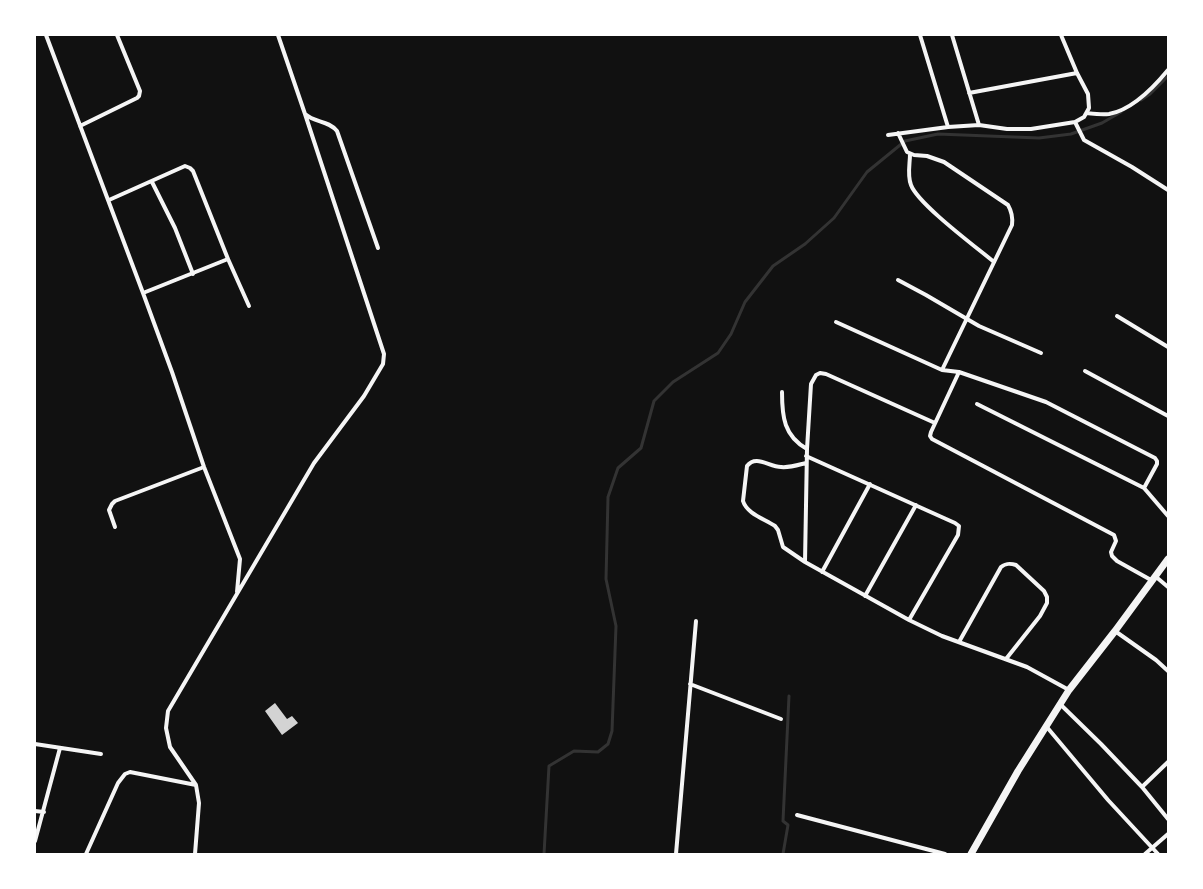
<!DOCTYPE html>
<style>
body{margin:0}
#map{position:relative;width:1203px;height:889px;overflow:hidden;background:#111;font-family:"Fira Sans Condensed",sans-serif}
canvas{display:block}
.frame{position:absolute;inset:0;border:36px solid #fff;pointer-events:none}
</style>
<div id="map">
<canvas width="1203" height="889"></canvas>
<div class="frame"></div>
</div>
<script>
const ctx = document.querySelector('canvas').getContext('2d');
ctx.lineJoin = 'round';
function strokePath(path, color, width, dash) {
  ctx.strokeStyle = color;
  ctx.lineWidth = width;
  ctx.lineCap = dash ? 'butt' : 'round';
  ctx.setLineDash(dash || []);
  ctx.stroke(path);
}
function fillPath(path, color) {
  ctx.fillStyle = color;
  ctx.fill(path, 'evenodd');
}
strokePath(new Path2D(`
 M1141,100L1150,94L1168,76
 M544,854L549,766L574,751L598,752L608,744L612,731L616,626L606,579L608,497L618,468L641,448L654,401L673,382L718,353L731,334L745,302L773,266L805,244L834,218L867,172L905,141L938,134L1039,138L1071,134L1102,123L1121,112
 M783,854L788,825L783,821L789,696`), '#333', 3);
fillPath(new Path2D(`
 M275,703L287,719L292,716L298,723L282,735L265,711Z`), '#d3d3d3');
strokePath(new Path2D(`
 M46,35L143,293L172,372L204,467L240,559L237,592
 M278,35L305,114C315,123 328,120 337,131L378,248
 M920,35L948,127
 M952,35L979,125
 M969,93L1077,73
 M1087,113C1095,114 1102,115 1109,114C1132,110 1154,87 1168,70
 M1075,122L1084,140L1132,167L1168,190
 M80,126L137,98L139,96L140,91L117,35
 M898,133L907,152L914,155L927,156L944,162L1008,205C1012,212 1013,217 1012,225L942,370
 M888,135L948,127L979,125L1007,129H1031L1075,122L1084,117L1089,108L1088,94L1077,73L1061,35
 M910,154C910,164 907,175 911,185C918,204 976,247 994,262
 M152,182L175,228L193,274
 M109,200L185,166L190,168L193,171L228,259L249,306
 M898,280L926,295L979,326L1041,353
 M143,293L228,259
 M1117,316L1168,347
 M836,322L942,370L959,372L1046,402L1155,458L1157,461V464L1144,488
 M1085,371L1168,416
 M959,372L931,432L930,436L932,439L1114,535L1116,541L1111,552L1112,556L1117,561L1151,580
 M782,392C782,417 784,436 807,449
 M977,404L1144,488L1168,516
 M806,456L955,523L959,526L958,535L909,620
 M806,463C798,465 789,468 781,467C769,467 756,454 747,466L743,501C747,514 765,519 775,526L778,530L783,547L805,562L909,620L942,636L1027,667L1069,690
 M115,527L109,510L112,504L115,501L204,467
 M805,562L807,449L811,384L816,375L820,373L826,374L935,423
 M822,572L870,484
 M1155,576L1168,587
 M865,596L916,505
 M1115,631L1156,660L1168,671
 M959,642L1001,567C1006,563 1010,563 1016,565L1044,591L1047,597V603L1040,616L1006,659
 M690,684L781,719
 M1060,704L1101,744L1142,787L1168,819
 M1046,726L1108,800L1158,854
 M35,744L101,754
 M196,785L170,747L166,728L168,711L314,463L364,396L383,364L384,354L305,114
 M1142,787L1168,762
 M35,811L44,812
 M797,815L945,854
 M35,841L60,748
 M86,854L118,783L125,774L130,772L196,785L199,803L195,854
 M676,854L696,621
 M1145,854L1168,834`), '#f5f5f5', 4);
strokePath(new Path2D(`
 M971,854L1018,771L1069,690L1115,631L1168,559`), '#f5f5f5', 7);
</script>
